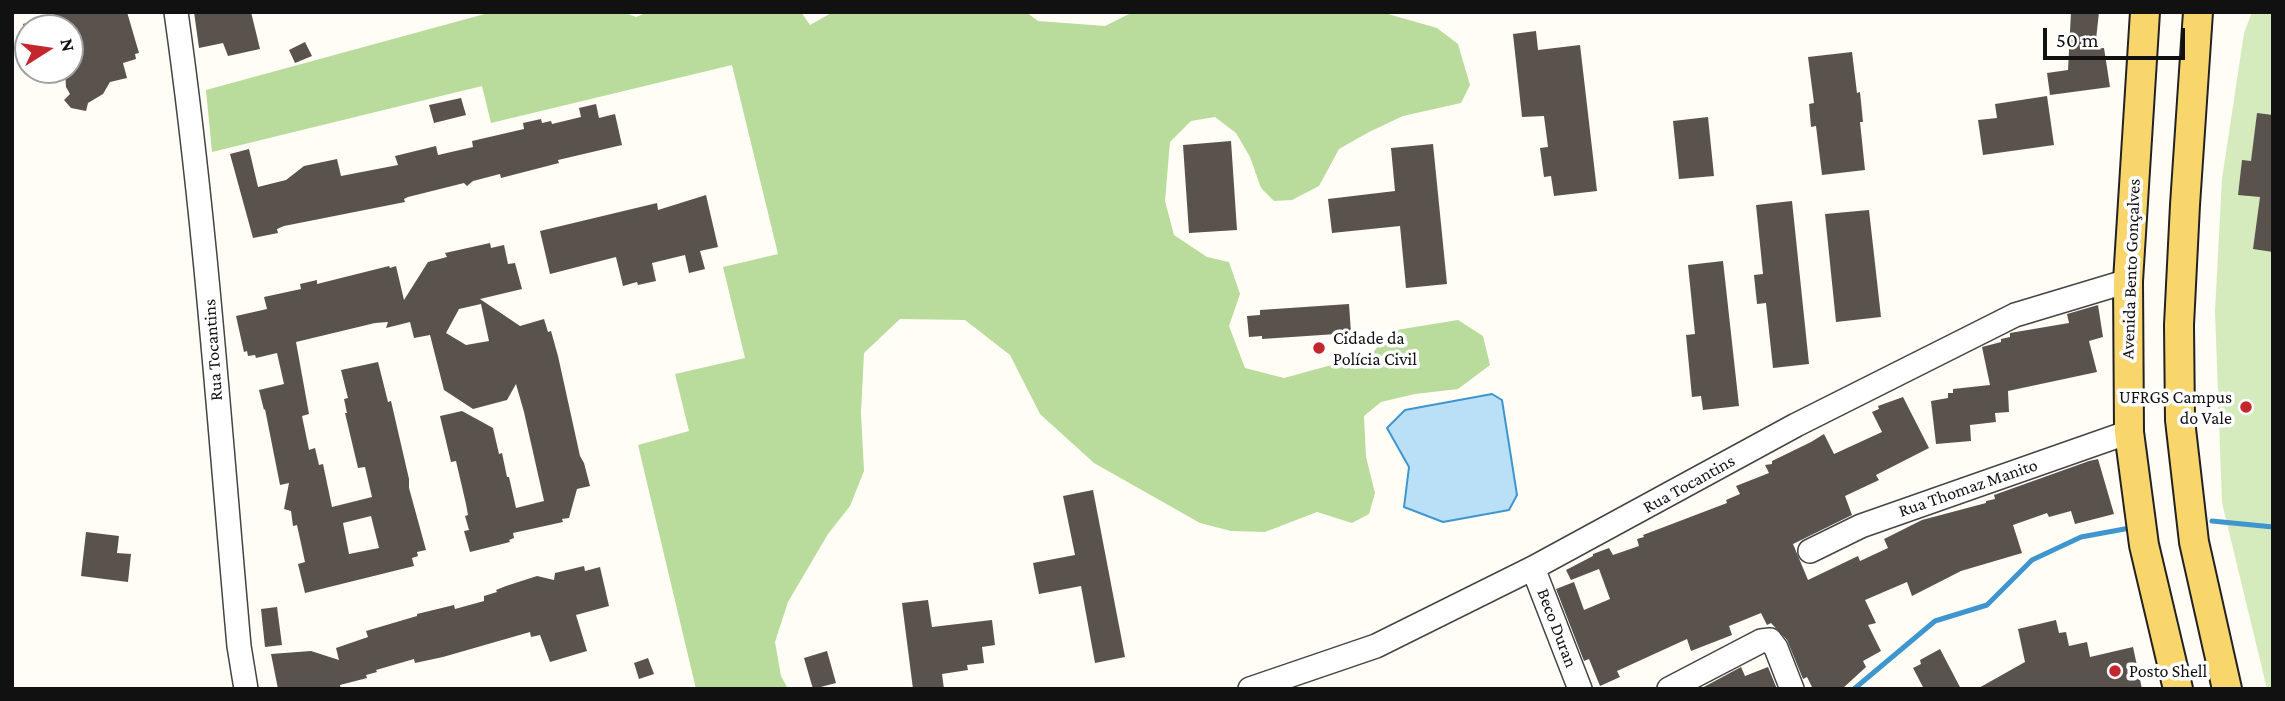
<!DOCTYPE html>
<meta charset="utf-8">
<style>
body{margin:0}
#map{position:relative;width:2285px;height:701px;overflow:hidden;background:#fffdf5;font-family:"Crimson Pro",serif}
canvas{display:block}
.frame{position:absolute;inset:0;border:14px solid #111;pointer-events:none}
.north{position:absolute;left:14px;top:14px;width:70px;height:70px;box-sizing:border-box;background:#fff;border:2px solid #a0a0a0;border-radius:50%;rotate:78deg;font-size:19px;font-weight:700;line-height:28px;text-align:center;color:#111}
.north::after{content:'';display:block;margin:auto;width:24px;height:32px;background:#c4262e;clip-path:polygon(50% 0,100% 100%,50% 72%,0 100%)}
.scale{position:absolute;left:2043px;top:28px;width:142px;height:32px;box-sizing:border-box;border:4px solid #111;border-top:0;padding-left:9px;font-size:21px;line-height:24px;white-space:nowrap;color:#111;-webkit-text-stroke:5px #fff;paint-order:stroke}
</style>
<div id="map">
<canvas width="2285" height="701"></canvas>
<div class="frame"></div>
<div class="north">N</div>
<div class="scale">50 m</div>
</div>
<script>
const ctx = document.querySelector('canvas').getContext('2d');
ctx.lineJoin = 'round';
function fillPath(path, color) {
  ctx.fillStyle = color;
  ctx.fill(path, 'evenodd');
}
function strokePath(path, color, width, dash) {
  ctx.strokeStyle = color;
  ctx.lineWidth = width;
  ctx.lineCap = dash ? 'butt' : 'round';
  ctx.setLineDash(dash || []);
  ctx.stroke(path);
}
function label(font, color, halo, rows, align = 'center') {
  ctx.font = font + ' "Crimson Pro",serif';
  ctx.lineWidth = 7;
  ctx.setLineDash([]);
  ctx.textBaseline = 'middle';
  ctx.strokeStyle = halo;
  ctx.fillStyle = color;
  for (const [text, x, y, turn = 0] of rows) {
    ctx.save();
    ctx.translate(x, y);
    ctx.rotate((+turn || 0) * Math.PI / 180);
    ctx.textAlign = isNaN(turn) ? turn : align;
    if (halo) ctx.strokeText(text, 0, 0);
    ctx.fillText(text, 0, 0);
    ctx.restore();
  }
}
fillPath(new Path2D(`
 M2252,12H2273V689H2267L2222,503L2215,311L2222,179L2244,33Z`), '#d5ebbd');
fillPath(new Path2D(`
 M492,12H623L636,17L648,12H801L810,25L833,12H1026L1038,21L1105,26L1133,12H1381L1437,28L1458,44L1470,85L1461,103L1403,116L1369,132L1339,149L1319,186L1292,200L1274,201L1261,188L1250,157L1236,133L1215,117L1191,121L1170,142L1165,201L1174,235L1207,257L1229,262L1240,294L1229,326L1245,368L1284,378L1372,354L1390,331L1458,320L1483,336L1490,365L1458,389L1415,394L1381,402L1364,416L1366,457L1375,493L1369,514L1352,523L1317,512L1265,532L1231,531L1200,523L1094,463L1040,414L1010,355L965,320L900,319L864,353L861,413L864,471L850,506L828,534L788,602L775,642L781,676L788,689H696L638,445L689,431L675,374L745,358L723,267L778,254L732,65L491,123L482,86L212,152L206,90Z`), '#b9dc9c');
const water = new Path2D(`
 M1492,394L1502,400L1517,495L1509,510L1443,522L1404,507L1409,467L1387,428L1405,410Z`);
fillPath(water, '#b9e0f7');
strokePath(water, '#3f96cf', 2);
strokePath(new Path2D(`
 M2212,521L2273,527
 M1854,689L1935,621L1987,605L2032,560L2081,537L2130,528`), '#3f96cf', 5);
fillPath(new Path2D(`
 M53,12H127L139,53L135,54L136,59L123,63L127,78L110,82L103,94L88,103L86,111L71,108L64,100L70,94L66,87L65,70H70V28H24L23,24L53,15Z
 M194,12H251L260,49L228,56L223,43L199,48Z
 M2071,12H2099L2095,49L2104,48L2110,87L2050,95L2047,73L2068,70Z
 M1536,31L1538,50L1580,45L1597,191L1554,196L1551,176L1544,177L1540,148L1548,147L1544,116L1522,117L1513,34Z
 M305,42L312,56L295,63L289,50Z
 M1852,52L1857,93L1860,92L1863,122H1860L1865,170L1822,175L1816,126L1811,127L1809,104L1814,103L1808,57Z
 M2047,96L2054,145L1983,155L1978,120L1997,118L1995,104Z
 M461,98L466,115L434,123L429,105Z
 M596,104L599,118L615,114L622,145L558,160L559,163L501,178L500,174L473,181L467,186L464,183L408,197L404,199L405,202L284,226L277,229L278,233L253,238L230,154L249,149L258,187L286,180L304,166L337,159L341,176L398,165L395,156L436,146L438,155L473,147L472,141L524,129L523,123L541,119L542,123L551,121L552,124L581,117L579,108Z
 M2257,113L2273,115V252L2253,249L2260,197L2238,195L2242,160L2251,161Z
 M1708,117L1714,176L1679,179L1673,121Z
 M1231,141L1237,230L1189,233L1183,145Z
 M1433,144L1447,284L1406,288L1400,226L1332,233L1328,199L1395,191L1391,148Z
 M706,195L718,247L700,251L705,269L689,273L685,255L652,263L656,281L638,285L637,282L623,286L616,257L550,274L540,231L657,203L658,210Z
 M1792,201L1809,364L1773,368L1766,303L1757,304L1754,275L1763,274L1756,205Z
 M1869,210L1881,317L1836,322L1825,214Z
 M490,243L491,248L504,245L508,264L515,263L522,289L480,299L520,326L544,319L548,332L551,331L558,356L580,456L584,463L590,486L577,489L569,518L562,519L563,522L513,533L514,538L509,540L510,542L470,552L464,531L469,530L465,516L468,515L466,504L456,461L451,462L440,416L462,411L493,428L499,454L502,453L507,477H509L516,508L544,501L524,412L516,384L507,400L473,409L444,390L430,335L414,338L410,322L386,328L388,322L375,323L296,342L309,414L302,416L309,450L315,448L319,465L323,464L332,507L372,497L365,467L358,468L345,413H347L344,399L348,398L341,370L378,362L388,402L391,401L409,479V488L426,550L417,552L418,556L412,558L414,566L305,593L298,564L305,562L297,525L293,526L291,511L284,509L289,483L280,485L265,409L264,410L259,390L284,384L277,353L256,358L255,355L248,356L247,351L244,352L236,316L267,309L264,297L301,289L300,284L317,280V284L389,266L390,268L396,266L404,300L428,262L447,257L445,253ZM481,304L489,341L466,345L446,333L459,309ZM371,516L379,548L349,554L343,523Z
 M1723,261L1739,406L1703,410L1701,396L1692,397L1686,335L1695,334L1688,265Z
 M1349,304L1351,333L1262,339V336L1249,337L1247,316L1260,315V310Z
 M2098,305L2103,337L2089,341L2097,372L2008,391L2009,412L1995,413L1996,422L1970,425L1971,441L1936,444L1931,401L1948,398V393H1953V389L1990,385L1982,347L2001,342V339L2010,337V333L2069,323L2067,314Z
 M1903,397L1929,448L1876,475L1879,480L1845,496L1852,515L1793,544L1808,580L1858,556L1860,561L1888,548L1884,539L1922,520L1986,503V501L1995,499L1994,495L2089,461L2098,459L2114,514L2075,524L2071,511L2049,517L2047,513L2013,525L2022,553L1961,571L1912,596L1907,582L1865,600L1876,623L1868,625L1881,651L1863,661L1866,667L1842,689H1813L1807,677L1803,679L1787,640L1771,623L1767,625L1761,613L1729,626L1732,635L1691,651L1687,639L1617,671L1620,677L1600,686L1589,659L1584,661L1556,589L1574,582L1584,610L1610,599L1599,569L1571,580L1566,570L1593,556V554L1609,548L1613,555L1639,546L1637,539L1644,537L1643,535L1727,503L1726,500L1740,494L1736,486L1769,473L1765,465L1772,464V461L1811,442L1824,434L1834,454L1882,432L1872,412L1879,409L1878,406Z
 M1093,490L1125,657L1095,663L1081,586L1039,594L1033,563L1075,555L1063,496Z
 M86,532L119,536L117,553L131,554L128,582L81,576Z
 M584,566L585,571L600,567L609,606L576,615L587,651L550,662L540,635L531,637L530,632L443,657L415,663L414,659L376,670L377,672L366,675L367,678L340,685L341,689H278L271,654L311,651L339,660L336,648L368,637L366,631L417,616V614L454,605L455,609L484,601V596L497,592L496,590L506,586L537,576L554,580L555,573Z
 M928,600L932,627L992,620L995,645L982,647L984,663L967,665L968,670L942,674L944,689H913L902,603Z
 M277,607L282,645L265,647L261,609Z
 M2056,620L2059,633L2066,632L2069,646L2087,642L2090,657L2133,647L2142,689H1977L2025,662L2018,629Z
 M1940,649L1961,689H1924L1913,668L1921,664L1920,660Z
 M827,651L836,683L813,689L804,658Z
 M648,658L654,674L639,679L634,663Z
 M1741,667L1745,676L1768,667L1777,689H1700Z`), '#5a524d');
const minor = new Path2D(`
 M176,12C206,223 220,434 239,646L246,689
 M1810,551L1861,526L2129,432
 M1533,568L1580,689
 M1250,689L1376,646L1533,568L1796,425L2015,315L2128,281
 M1669,689L1761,641L1770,640L1776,648L1792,689`);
const major = new Path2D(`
 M2145,12L2128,281L2129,432L2144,545L2178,689
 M2198,12L2185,205L2179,325L2180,420L2194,542L2227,689`);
strokePath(minor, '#444', 26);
strokePath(major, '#222', 32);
strokePath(minor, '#fff', 23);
strokePath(major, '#f9d66b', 28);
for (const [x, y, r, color] of [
 [1319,348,7,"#c4262e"],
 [2246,407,7,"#c4262e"],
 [2115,671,7,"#c4262e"]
]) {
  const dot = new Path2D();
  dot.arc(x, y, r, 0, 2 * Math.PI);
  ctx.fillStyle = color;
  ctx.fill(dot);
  strokePath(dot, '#fff', 2.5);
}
label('18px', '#111', '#fff', [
 ["Avenida Bento Gonçalves",2131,269,-88],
 ["Rua Tocantins",213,350,-94],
 ["Rua Tocantins",1689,484,-29],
 ["Rua Thomaz Manito",1968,488,-19],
 ["Beco Duran",1557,628,69]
]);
label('18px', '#111', '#fff', [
 ["Cidade da",1333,338],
 ["Polícia Civil",1333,359],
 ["UFRGS Campus",2232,397,"right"],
 ["do Vale",2232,418,"right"],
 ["Posto Shell",2129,671]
], 'left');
</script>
